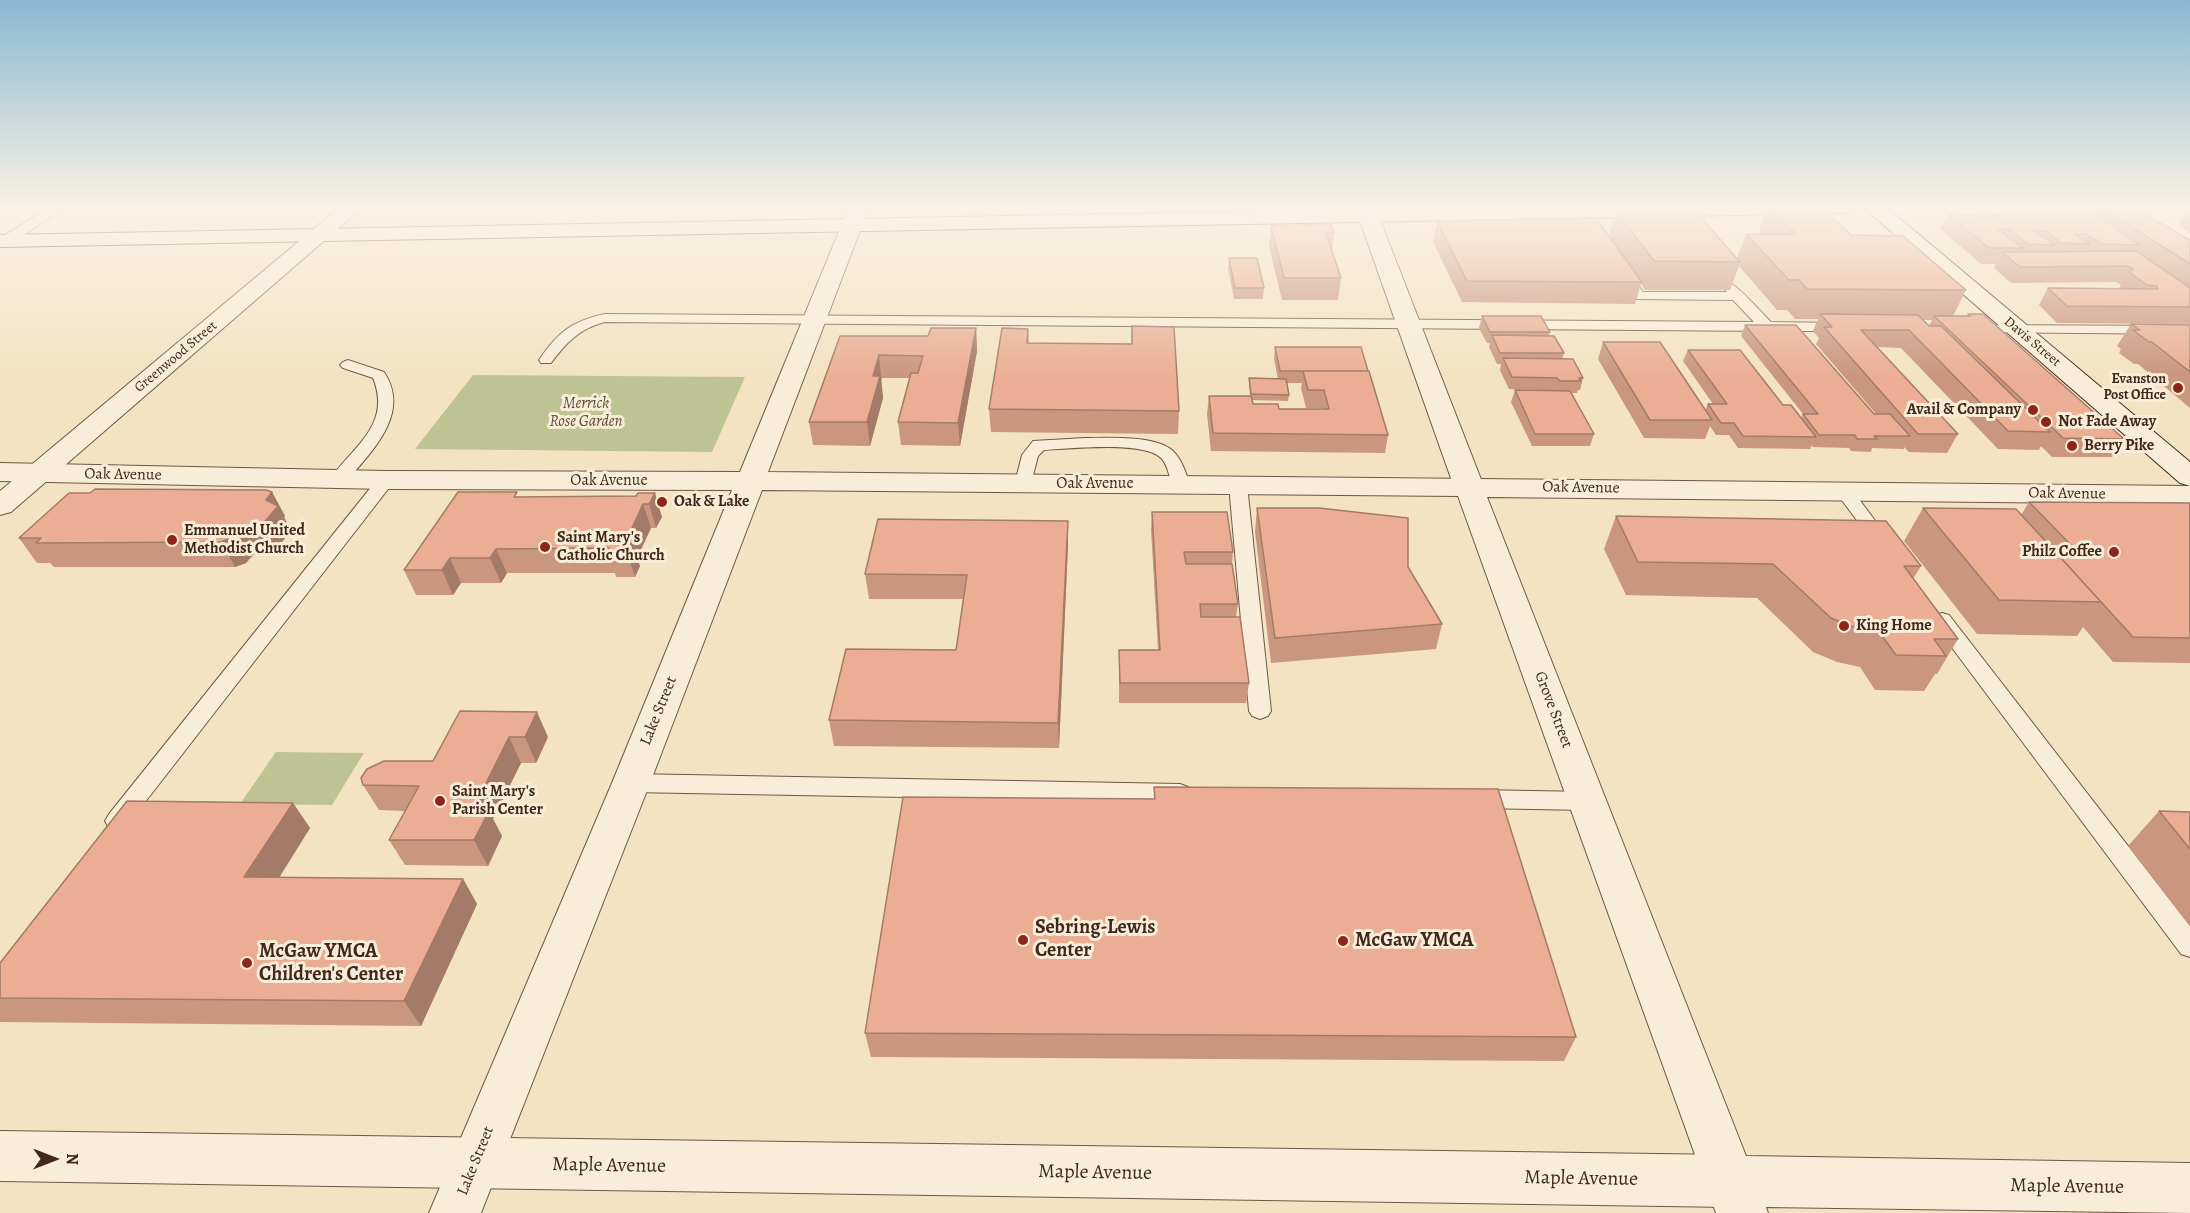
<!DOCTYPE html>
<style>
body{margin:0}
#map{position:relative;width:2190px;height:1213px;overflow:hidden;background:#f3e3c3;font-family:Alegreya,serif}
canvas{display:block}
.north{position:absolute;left:24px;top:1129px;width:60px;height:60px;-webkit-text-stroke:4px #f7edd8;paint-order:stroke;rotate:90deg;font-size:16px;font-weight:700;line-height:24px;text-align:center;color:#41281b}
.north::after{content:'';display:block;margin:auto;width:21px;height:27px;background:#41281b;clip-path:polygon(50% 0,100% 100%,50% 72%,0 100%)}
</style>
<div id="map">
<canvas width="2190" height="1213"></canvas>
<div class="north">N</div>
</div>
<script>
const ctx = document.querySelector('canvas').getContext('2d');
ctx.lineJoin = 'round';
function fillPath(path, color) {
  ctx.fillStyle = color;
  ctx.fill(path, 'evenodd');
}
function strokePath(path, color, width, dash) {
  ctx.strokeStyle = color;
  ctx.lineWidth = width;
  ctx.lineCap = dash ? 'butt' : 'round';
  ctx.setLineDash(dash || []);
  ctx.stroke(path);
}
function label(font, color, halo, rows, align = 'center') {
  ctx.font = font + ' Alegreya,serif';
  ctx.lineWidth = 6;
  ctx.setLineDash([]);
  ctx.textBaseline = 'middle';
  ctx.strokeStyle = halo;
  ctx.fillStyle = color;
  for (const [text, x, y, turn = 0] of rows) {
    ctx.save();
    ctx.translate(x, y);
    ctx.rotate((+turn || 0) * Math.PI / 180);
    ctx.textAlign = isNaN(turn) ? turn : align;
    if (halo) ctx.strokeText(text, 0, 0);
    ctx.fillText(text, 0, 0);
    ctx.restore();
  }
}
fillPath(new Path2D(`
 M473,375L745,377L712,452L415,449Z
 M276,752L364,753L332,805L240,804Z`), '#bdc392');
const service = new Path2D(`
 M51,207H66L10,244H0V238Z
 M1623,271L1628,272L1643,292H1727L1724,288L1731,284C1737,285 1764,315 1771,322L1839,323L1846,327L1839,331H1768L605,322C580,328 566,343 551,363H541L539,360C558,332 572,321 605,314L1754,322L1733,300L1634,299L1616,275Z
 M1974,325L2190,326V334L1969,332L1967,329L1969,326Z
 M348,360L384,372C412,414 371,452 345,483H333L330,479C354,446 392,424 373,378L343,368L340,365L343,362Z
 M1085,438C1107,438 1156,435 1173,451C1182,460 1186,473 1190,485L1187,489H1175C1169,480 1169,467 1162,459C1146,440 1068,449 1044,450L1038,456L1030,487H1018L1015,483L1022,455L1033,441Z
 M386,475L392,476L395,480L392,484L125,828L117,830L109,828L105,821L109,814L380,476Z
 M1238,480L1244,481L1247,485L1271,711L1268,716L1260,719L1252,716L1249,711L1229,485L1232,481Z
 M1844,486L1850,487L1888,538L1891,542L1888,546H1876L1835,491L1838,487Z
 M1942,613L1949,615L2190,926V957L2181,954L1935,625L1932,620L1935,615Z
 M631,774L1180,784L1188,787L1191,793L1188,799L1180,802L631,792L623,789L620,783L623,777Z
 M1477,790L1587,792L1595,795L1599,801L1595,807L1587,810L1477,808L1469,805L1465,799L1469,793Z`);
const minor = new Path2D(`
 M340,207H363L11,512L0,515V491Z
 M1355,207H1375L1484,487L1479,493L1469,496L1459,493L1454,487Z
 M0,1131L1730,1155L1748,1163L1756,1181L1748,1199L1730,1207L0,1181Z`);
const tertiary = new Path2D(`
 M849,207H869L768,472L2190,486V504L1487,497L1746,1156L2190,1163V1213L1766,1207L1768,1213H1716L1458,496L762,490L650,783L481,1213H429L612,783L732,490L386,489L0,481V463L386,471L740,472Z`);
const secondary = new Path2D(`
 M1484,207H1854L1851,211L1844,213L0,247V235Z
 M1863,207H1886L2190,462V486L2180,483Z`);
strokePath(service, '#6e5745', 2);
strokePath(minor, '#6e5745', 2);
strokePath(tertiary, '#6e5745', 2);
strokePath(secondary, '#41281b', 2);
fillPath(service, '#f7edd8');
fillPath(minor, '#f7edd8');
fillPath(tertiary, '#f7edd8');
fillPath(secondary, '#f7edd8');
fillPath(new Path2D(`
 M1767,207H1821L1851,235L1966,290L1953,316H1967L1968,314L2124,439L2112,457H2052L2041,446L2039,450L1998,449L1901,348L1877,347L1958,434L1947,453L1909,452L1904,447V449L1872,448L1871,452L1851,451L1849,448L1813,447L1812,445L1810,449L1738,448L1729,435H1716L1710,426L1705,439L1644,438L1598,359L1603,342L1705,410L1708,404H1713L1683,361L1688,350L1783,405L1801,418L1803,414L1741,336L1745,325L1874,414H1876L1816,344L1819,338L1813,331L1818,319H1795L1787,310H1777L1739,266L1730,290H1645L1641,284L1635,304L1462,302L1433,242L1437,221L1609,236L1616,211L1737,258L1746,234H1758ZM1922,320H1932L1929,326Z
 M2099,207L2190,240V324L2057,323L2039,305L2048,288L2121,289L2119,288L2121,285L2116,282L2011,283L1994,268L1996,264H1981L1940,229L1948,214L1981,216H1993L1994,214H2025L2026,212L2061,215L2063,212L2095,214Z
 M2188,207H2190V233L2178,225Z
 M1271,226L1334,233L1332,251L1341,278L1338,300H1282L1269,246Z
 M1229,258L1264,288L1263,299H1234L1228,269Z
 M1482,316L1550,332L1549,336L1564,353L1562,359L1583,378L1580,390H1578L1577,393H1572L1594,434L1590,446H1532L1511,402L1515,390L1554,391L1509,389L1500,370L1501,364H1497L1489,347L1490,343H1487L1479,328Z
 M2131,324L2190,325V408L2138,364H2134L2119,353L2121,349L2117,346Z
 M1132,326L1179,411L1178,434L991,432L989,409L1028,329L1029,344H1131Z
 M976,328L977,351L960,446L901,445L898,422L910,378H882L881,381L883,398L870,446L813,445L809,422L840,336H928Z
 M1275,347L1388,435L1385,453L1211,451L1207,414L1209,396H1250L1249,384V378L1278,379L1274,359ZM1287,383H1302L1301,388L1306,408H1322V409H1279L1253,404L1252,400L1288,401L1289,395Z
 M272,492L285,516L284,517L291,531L276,549L254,554L246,563L235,567H54L50,563H37L19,538Z
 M638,493L662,517L656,528H651L637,558L640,566L635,577H616L615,573H507L501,583H461L453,595H416L404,570L519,497L636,496Z
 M2029,502L2190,503V663L2113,662L2083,627L2077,636L1977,634L1904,541L1923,508L2021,515Z
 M1257,508L1408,567L1442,624L1436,649L1271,663L1255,532Z
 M1152,512L1233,552L1232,564L1238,604L1236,617L1249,683L1246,703H1119V650H1158L1151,530Z
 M1616,516L1921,566L1913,579L1958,639L1937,674H1935L1924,691L1875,690L1860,667L1837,662L1813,652L1757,598L1626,595L1604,549Z
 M1068,545L1059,748L834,746L829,720L956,650L963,599H869L865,574Z
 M460,711L548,737L536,763H521L493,819L502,836L488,866L405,865L389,840L405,811L379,810L363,785L433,761Z
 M1154,787L1576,1037L1564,1061L871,1057L865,1033L1154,799Z
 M293,803L310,828L279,878L463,879L477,904L421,1026L0,1022V963Z
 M2159,811L2190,812V926L2128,846Z`), '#ca9680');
fillPath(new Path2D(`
 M976,328L977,351L960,446L958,423Z
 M879,355L883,398L870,446L867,422L873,376Z
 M272,492L285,516L284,517L291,531L276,549L254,554L246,563L235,567L221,542L266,500Z
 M655,493L662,517L656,528L649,504Z
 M643,504L651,528L637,558L640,566L635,577L627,552L626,541Z
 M1068,521V545L1059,748L1058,723Z
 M496,549L507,573L501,583L490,558Z
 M450,558L461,583L453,595L442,570Z
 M537,712L548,737L536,763L525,737Z
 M509,737L521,763L493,819L502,836L488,866L474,840L472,811Z
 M293,803L310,828L263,903L244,877Z
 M463,879L477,904L421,1026L404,1001Z`), '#a47a68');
const building = new Path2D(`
 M1769,207H1821L1851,235L1903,236L1966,290L1807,289L1799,280H1789L1746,234H1796Z
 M2100,207H2133L2190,240V264Z
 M1616,211L1696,212L1740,262L1654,261Z
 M2026,212L2064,215L2063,212H2092L2139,245L2102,244L2085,234H2074L2090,244L2061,243L2047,231L2033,230L2055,245L2027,244L2010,229H1998L2023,248H1989L1948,214L1981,216H1998L1994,214H2028Z
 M1596,218L1642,282L1467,281L1437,221Z
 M1331,224L1334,233H1326L1341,278H1284L1271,226Z
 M2136,251L2190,288V307L2067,306L2048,288L2158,289L2157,286L2147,285L2129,272L2133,269L2126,266L2020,267L2002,252Z
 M1229,258H1257L1264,288H1235Z
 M1820,314L1918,315L1929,326H1941L2050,432L2008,431L1909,330H1861L1958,434H1918L1824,327H1832Z
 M1968,314H1983L2124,439L2063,438L1934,316H1971Z
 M1482,316H1541L1550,332H1490Z
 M2131,324L2190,325V372L2152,342H2149L2133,330H2140Z
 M1745,325H1796L1874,414H1890L1910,436H1874L1877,439H1857L1855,435H1819L1803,414H1818Z
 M1132,326L1174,327L1179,411L989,409L1002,328L1028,329L1027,343L1132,344Z
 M931,328H976L958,423L898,422L911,373H918L923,356L879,355L873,376H880L867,422H809L840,336H928Z
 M1492,335L1554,336L1564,353H1500Z
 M1603,342H1660L1712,420H1650Z
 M1275,347H1361L1368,371H1280Z
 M1688,350H1740L1783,405H1791L1816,437L1743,436L1734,423H1721L1708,404H1727Z
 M1503,358L1573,359L1583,378H1579L1581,381H1560L1557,378L1512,377Z
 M1303,371H1369L1388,435L1213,433L1209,396H1251L1253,404H1278L1279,409H1329L1324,390H1308Z
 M1249,378L1286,379L1289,395L1251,394Z
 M1515,390L1570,391L1594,434H1535Z
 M95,489L266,490L272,492L266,500L278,506L262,525L240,530L231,538L221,542L36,543L41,538H19L69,493H90Z
 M458,492H517L514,497L636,496L638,493H655L649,504H643L626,541H632L627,552H608L609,548L496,549L490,558H450L442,570H404Z
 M2029,502L2190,503V638L2133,637L2051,547H2073Z
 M1257,508H1319L1408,518V567L1442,624L1275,638Z
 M1923,508L2016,509L2101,602L1999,600Z
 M1152,512H1227L1233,552H1184L1186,564H1232L1238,604H1200L1201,617H1240L1249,683H1120L1119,650H1160Z
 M1616,516L1886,521L1921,566H1904L1958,639H1934L1946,656L1896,655L1880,633L1856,628L1831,618L1773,564L1638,562Z
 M878,519L1068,521L1058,723L829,720L846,649L956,650L967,575L865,574Z
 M460,711L537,712L525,737H509L472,811H489L474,840H389L419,786L363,785L361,778L367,769L384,761H433Z
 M1154,787L1498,789L1576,1037L865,1033L903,797L1155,799Z
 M127,801L293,803L244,877L463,879L404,1001L0,998V963Z
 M2159,811L2190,812V849Z`);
fillPath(building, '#ebae95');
strokePath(building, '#a47a68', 1.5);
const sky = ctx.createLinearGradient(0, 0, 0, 377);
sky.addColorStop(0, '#89b8d2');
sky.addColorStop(0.55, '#faf2e4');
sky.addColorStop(1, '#faf2e400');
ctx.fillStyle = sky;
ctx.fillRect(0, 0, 2190, 377);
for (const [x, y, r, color] of [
 [2178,388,6,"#8f2418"],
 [2033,410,6,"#8f2418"],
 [2046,422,6,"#8f2418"],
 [2072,446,6,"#8f2418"],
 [662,502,6,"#8f2418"],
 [172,540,6,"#8f2418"],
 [545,547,6,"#8f2418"],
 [2114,552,6,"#8f2418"],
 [1844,626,6,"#8f2418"],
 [440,801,6,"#8f2418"],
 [1023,940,6,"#8f2418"],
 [1343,941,6,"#8f2418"],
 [247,963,6,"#8f2418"]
]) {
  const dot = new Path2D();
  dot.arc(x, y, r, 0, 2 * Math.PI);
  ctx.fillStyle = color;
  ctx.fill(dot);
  strokePath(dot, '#f7edd8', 2);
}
label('14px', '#41281b', '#f7edd8', [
 ["Davis Street",2032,342,40],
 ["Greenwood Street",176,357,-40]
]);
label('bold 14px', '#41281b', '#f7edd8', [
 ["Evanston",2166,380],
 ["Post Office",2166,396]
], 'right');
label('italic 16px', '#604f39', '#f7edd8', [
 ["Merrick",586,404],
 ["Rose Garden",586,422]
]);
label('bold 16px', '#41281b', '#f7edd8', [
 ["Avail & Company",2021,410,"right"],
 ["Not Fade Away",2058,422],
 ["Berry Pike",2084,446],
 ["Oak & Lake",674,502],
 ["Emmanuel United",184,531],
 ["Methodist Church",184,549],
 ["Saint Mary's",557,538],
 ["Catholic Church",557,556],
 ["Philz Coffee",2102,552,"right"],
 ["King Home",1856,626],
 ["Saint Mary's",452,792],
 ["Parish Center",452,810]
], 'left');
label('16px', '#41281b', '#f7edd8', [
 ["Oak Avenue",123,475,1],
 ["Oak Avenue",609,481],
 ["Oak Avenue",1095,484],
 ["Oak Avenue",1581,488,1],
 ["Oak Avenue",2067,494,1],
 ["Grove Street",1553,710,69],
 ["Lake Street",659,711,-68],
 ["Lake Street",476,1161,-68]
]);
label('bold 20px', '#41281b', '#f7edd8', [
 ["Sebring-Lewis",1035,928],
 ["Center",1035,951],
 ["McGaw YMCA",1355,941],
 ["McGaw YMCA",259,952],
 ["Children's Center",259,975]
], 'left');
label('20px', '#41281b', '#f7edd8', [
 ["Maple Avenue",609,1166,1],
 ["Maple Avenue",1095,1173,1],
 ["Maple Avenue",1581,1179,1],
 ["Maple Avenue",2067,1187,1]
]);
</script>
